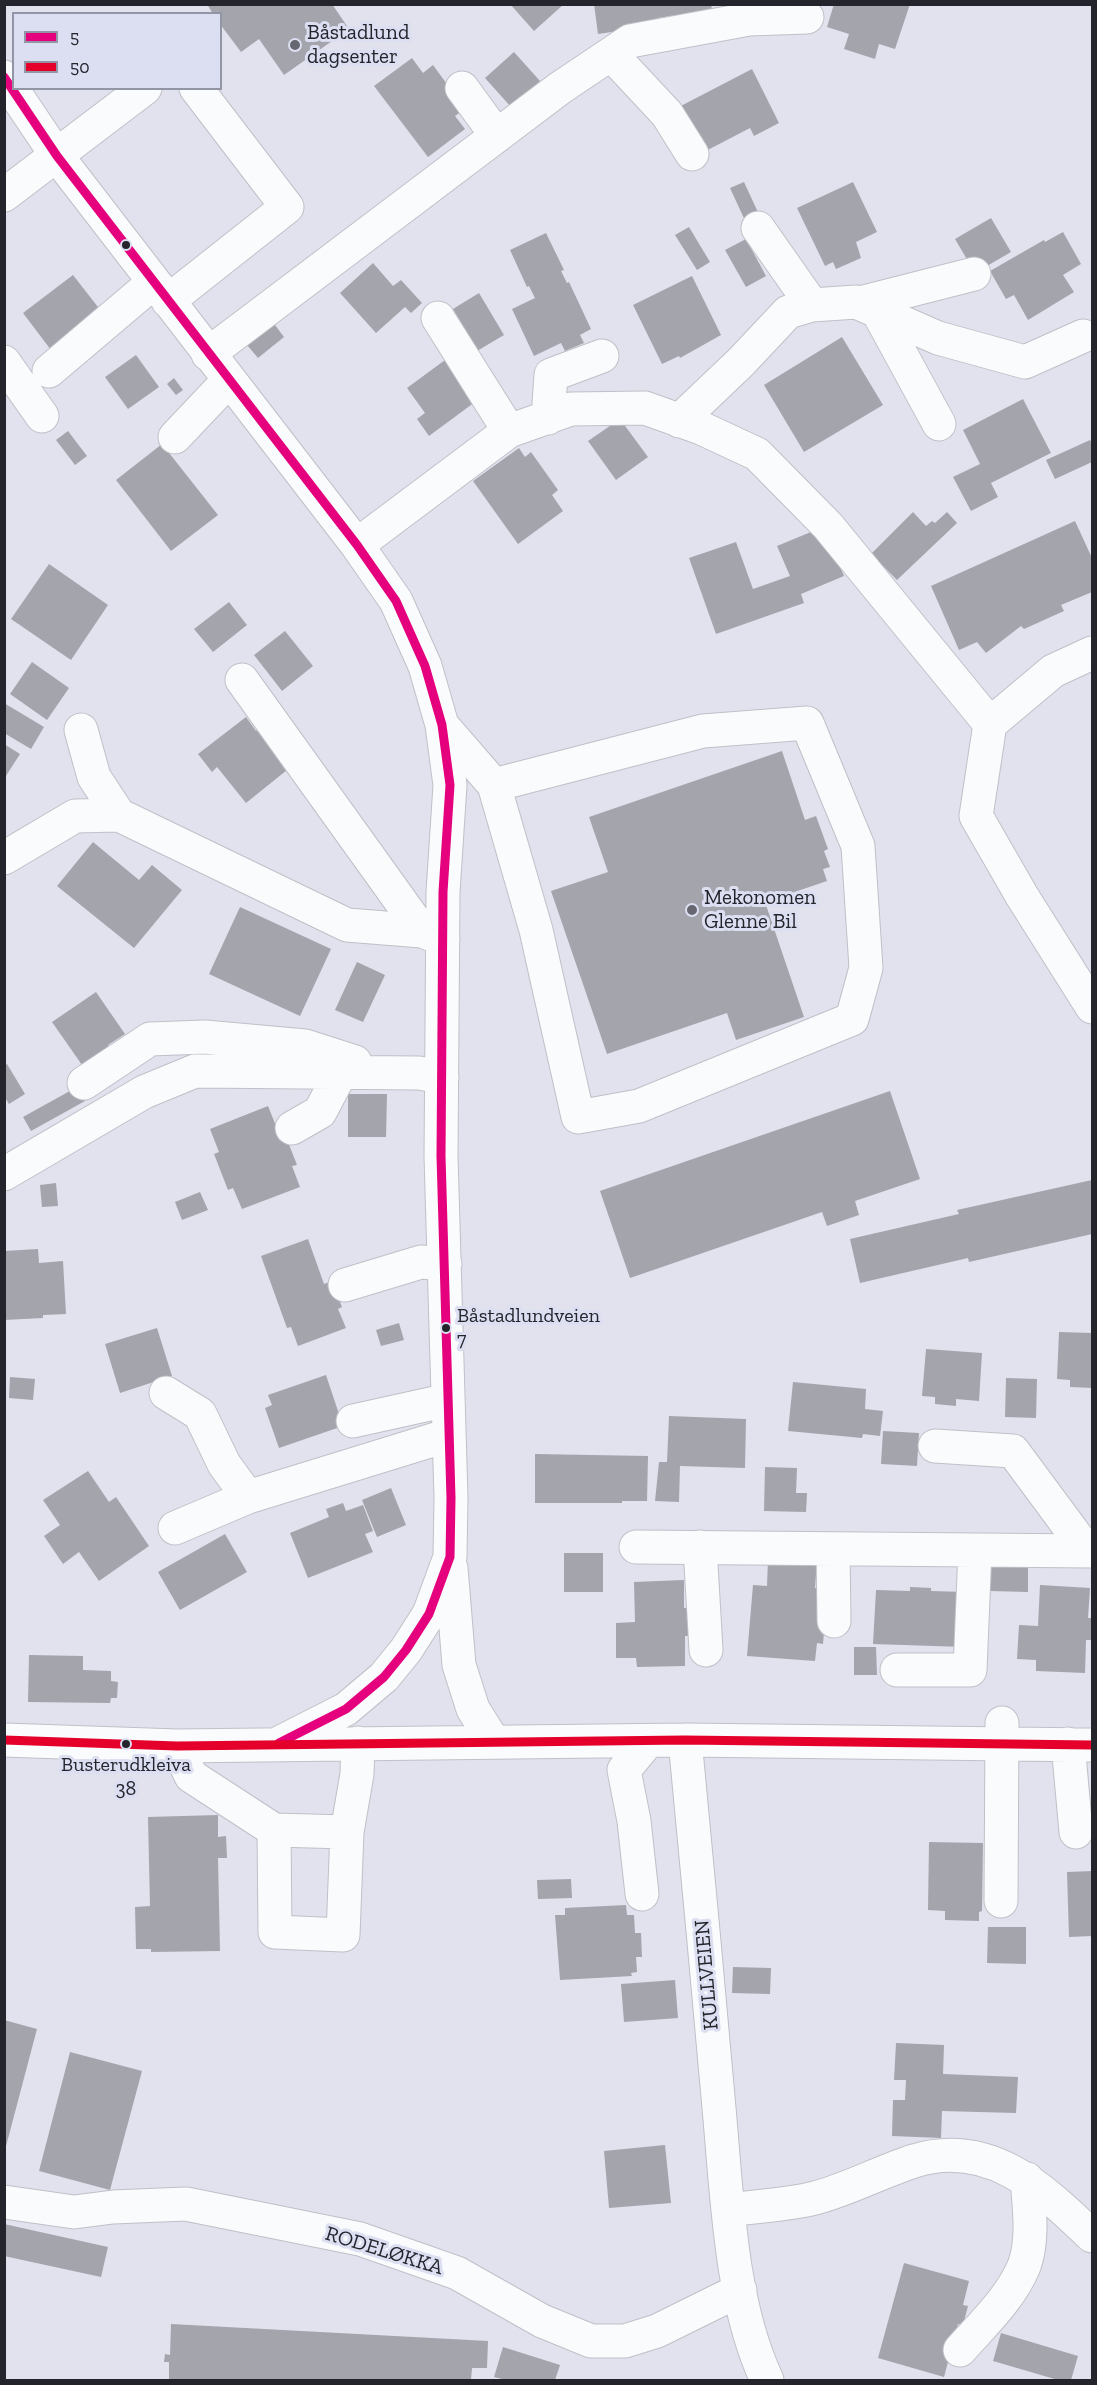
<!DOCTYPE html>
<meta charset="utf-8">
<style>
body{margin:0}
#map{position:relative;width:1097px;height:2385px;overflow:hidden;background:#e1e2ed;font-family:"Zilla Slab",serif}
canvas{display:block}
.frame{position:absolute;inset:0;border:6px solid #24252c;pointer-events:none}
.legend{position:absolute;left:12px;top:12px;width:210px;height:78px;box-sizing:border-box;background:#dcdff2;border:2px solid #9295a3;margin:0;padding:8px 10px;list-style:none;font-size:18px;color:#24252c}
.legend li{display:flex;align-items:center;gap:12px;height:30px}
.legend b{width:30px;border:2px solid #9295a3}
</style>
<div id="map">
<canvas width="1097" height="2385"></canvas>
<div class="frame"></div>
<ul class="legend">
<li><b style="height:8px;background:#e5007d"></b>5</li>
<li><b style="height:8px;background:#e4002b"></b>50</li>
</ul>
</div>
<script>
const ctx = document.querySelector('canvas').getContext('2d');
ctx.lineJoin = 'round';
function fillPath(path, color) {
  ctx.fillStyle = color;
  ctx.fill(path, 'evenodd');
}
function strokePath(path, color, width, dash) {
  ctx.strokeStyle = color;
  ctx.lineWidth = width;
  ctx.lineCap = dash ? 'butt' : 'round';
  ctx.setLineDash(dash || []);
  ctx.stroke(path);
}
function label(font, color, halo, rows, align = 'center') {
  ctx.font = font + ' "Zilla Slab",serif';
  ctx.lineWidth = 6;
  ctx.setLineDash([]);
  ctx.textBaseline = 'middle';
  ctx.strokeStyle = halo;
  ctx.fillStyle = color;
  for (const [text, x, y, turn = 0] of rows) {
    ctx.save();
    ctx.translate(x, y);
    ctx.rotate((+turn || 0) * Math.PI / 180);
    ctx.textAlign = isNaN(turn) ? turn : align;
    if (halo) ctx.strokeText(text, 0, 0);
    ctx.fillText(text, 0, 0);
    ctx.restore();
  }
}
fillPath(new Path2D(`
 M207,4H332L349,29L284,75L259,39L241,52L220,24V14H213Z
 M510,4H564L534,31Z
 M594,4H711L712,10L658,18L659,25L598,34Z
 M834,4H910L895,49L879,44L875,59L844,49L849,34L827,27Z
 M514,52L540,81L511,107L485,78Z
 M412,58L423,73L433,65L465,109L455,116L465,129L428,157L374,86Z
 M752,69L779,123L754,136L750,128L698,155L675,109Z
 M744,182L762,221L748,227L730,188Z
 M853,182L877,232L856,242L861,258L836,269L833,262L825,266L797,208Z
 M991,218L1011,252L975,273L955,239Z
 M689,227L710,262L697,270L675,235Z
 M1063,232L1081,264L1063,275L1074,292L1028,320L1014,295L1006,299L990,271L1044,240L1045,242Z
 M546,233L564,270L561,271L567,283L569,282L591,329L580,335L584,343L565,351L561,343L534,356L512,309L535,298L529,286L527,287L510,250Z
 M746,239L766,276L746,287L725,250Z
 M373,263L393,286L401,280L422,303L411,313L405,307L376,333L340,293Z
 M73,275L105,316L54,354L23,313Z
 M692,276L721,335L680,358L679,356L662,364L633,305Z
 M479,293L504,335L477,351L453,309Z
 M269,317L284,337L258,358L242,339Z
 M842,337L883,405L804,452L764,385Z
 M136,355L159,387L128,409L105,377Z
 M445,360L475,402L429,436L417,419L425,413L407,388Z
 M174,378L183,390L176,395L167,384Z
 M1023,399L1051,453L991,483L998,497L971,511L953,477L980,464L963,430Z
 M620,419L648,457L616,480L588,441Z
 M68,431L87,456L75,465L56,440Z
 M1090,440L1092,444V462L1055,479L1046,460Z
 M162,444L218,515L171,551L116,480Z
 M519,448L525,457L531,452L558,490L552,495L563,511L518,544L473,481Z
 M913,512L926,526L932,521L935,523L947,512L957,523L897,580L871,554Z
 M1075,521L1092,558V592L1061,605L1064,611L1024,629L1021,626L986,653L977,642L959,650L931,586Z
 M823,527L844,576L801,594L804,603L716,634L689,558L736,542L753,589L790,576L777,546Z
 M49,564L108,605L71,660L11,619Z
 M229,602L247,625L213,652L194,629Z
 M285,631L313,666L282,691L254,655Z
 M32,662L69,688L47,720L10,694Z
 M4,703L44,727L31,749L4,733Z
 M246,717L256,731L264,725L283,749L275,754L287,770L246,803L217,767L212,772L198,754Z
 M4,744L20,754L4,779Z
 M782,751L805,820L816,816L828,849L824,851L830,867L823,869L827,881L765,902L804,1017L736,1040L727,1013L607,1054L551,891L608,872L589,817Z
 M93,842L139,880L152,865L182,890L134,948L57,886Z
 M240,907L331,949L300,1016L209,974Z
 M357,962L385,975L363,1022L335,1010Z
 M96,992L125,1034L108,1045L116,1056L89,1075L52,1022Z
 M7,1064L25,1094L9,1104L4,1096V1066Z
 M77,1087L85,1101L31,1131L23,1117Z
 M890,1091L920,1179L855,1201L859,1215L827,1226L822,1212L630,1278L600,1191Z
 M348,1094H387L386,1137H348Z
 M268,1106L276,1126L281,1124L297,1165L292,1166L300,1187L242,1209L233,1188L228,1190L214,1154L219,1152L210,1129Z
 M1092,1180V1234L969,1262L968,1258L860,1283L850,1239L959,1214L957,1210Z
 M56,1183L58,1206L42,1207L40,1185Z
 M200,1192L208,1210L182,1220L175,1202Z
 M308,1239L324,1284L332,1281L342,1307L338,1309L346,1328L298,1346L291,1327L287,1328L261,1256Z
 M38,1249L39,1263L63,1261L66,1314L43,1315V1318L4,1320V1251Z
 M399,1323L404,1340L381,1346L376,1330Z
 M157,1328L172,1376L120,1393L105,1344Z
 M1059,1332L1092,1333V1388L1070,1387V1380L1057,1379Z
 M926,1349L982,1353L979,1401L956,1399V1406L935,1404V1397L922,1396Z
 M326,1375L343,1426L279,1448L265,1408L272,1405L268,1395Z
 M10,1377L35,1379L33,1400L9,1398Z
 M1006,1378L1037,1379L1036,1418L1005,1417Z
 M793,1382L866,1389L865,1409L883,1411L880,1436L863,1434L862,1438L788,1431Z
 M669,1416L746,1419L745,1468L680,1466L679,1502L655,1501L659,1462H667Z
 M883,1431L919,1433L917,1466L881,1464Z
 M535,1454L648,1456L647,1501H622V1503H535Z
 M765,1467L797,1468L796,1493H807L806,1512L764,1511Z
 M88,1471L109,1502L116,1497L149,1546L99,1581L79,1552L63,1564L44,1536L60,1525L43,1500Z
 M391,1488L406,1525L377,1537L362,1500Z
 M343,1503L346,1511L363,1505L373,1531L365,1534L373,1552L308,1578L290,1533L329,1517L326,1509Z
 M225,1534L247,1572L180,1610L158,1572Z
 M564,1553H603V1592H564Z
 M768,1559L817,1561L815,1588L821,1589L825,1619L823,1644L817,1643L815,1661L747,1656L753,1585L767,1586Z
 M991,1565H1028V1592L990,1591Z
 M684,1580V1608H690L691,1636H685V1666L637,1667L636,1658H616V1623L635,1622L634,1582Z
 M1040,1585L1090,1588L1088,1618H1092V1640H1086L1085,1673L1036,1671V1660L1017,1659L1019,1625L1038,1626Z
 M910,1587L931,1588V1591L966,1592L964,1647L873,1644L876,1590L910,1591Z
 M854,1647H876L877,1675H854Z
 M29,1655L83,1656V1670L111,1671V1681L118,1682L117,1698H111L110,1703L28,1702Z
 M218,1815V1837L226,1836L227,1858H218L220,1951L151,1952V1949H136L135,1907L150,1906L148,1817Z
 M929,1842L983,1843L982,1911L979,1912V1921L945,1920V1911L928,1910Z
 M1092,1871V1936L1069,1937L1067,1872Z
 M571,1879L572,1898L538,1899L537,1880Z
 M626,1905L627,1915H634L635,1933H641L642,1957H636L637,1972L631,1973L632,1976L560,1980L555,1915H565V1908Z
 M988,1927H1026V1964L987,1963Z
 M733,1967L771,1968L770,1994L732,1993Z
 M675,1980L678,2018L624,2022L621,1984Z
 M4,2020L37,2029L5,2150H4Z
 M896,2043L944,2045L943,2074L1018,2077L1016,2113L942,2111L941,2138L892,2136L893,2100H905L906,2080H894Z
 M70,2052L142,2071L110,2190L39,2171Z
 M665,2145L671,2203L609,2208L604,2151Z
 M4,2224L108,2247L101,2277L4,2256Z
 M904,2263L969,2281L963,2305L968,2306L963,2325L958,2324L944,2377L878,2358Z
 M171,2324L488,2341L487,2368H472L471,2380H169V2362H164L165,2354L170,2355Z
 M1001,2333L1078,2356L1071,2380H1058L993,2361Z
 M503,2347L560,2365L555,2380H506L494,2377Z`), '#a3a4ac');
const minor = new Path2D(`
 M611,54L667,114L692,154
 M4,77L57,156L357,545L396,601L425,666L442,725L450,785L443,892L441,1156L451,1498L450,1557L429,1614L406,1650L384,1677L346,1709L279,1743
 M462,88L497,136
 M4,195L145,88
 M758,228L812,305
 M168,301L287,207L196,88
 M860,303L974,274
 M878,312L939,424
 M438,318L509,431
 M208,354L560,88L630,41L749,19L807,17
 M4,362L42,416
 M49,371L154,282
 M548,418L551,375L602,356
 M679,421L741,362L788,312L812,305L856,302L938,338L1025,362L1083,336
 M175,437L228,381
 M357,545L509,431L571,409L645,408L701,428L757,454L828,526L990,724
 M1092,653L1053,671L990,724L976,816L1022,896L1092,1007
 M242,680L422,931
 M442,725L494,785L536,930L578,1117L639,1106L852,1019L866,968L858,846L807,723L703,731L494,785
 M81,730L94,777L119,815L347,925L422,931L443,939
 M4,858L75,816L119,815
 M84,1083L150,1039L205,1037L305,1046L355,1062
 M292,1128L320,1112L341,1072
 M4,1174L144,1092L195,1071L419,1073L442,1077
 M345,1285L421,1262L445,1264
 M166,1393L200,1414L224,1464L248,1497
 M353,1421L448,1400
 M935,1446L1013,1451L1087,1551
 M175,1528L248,1497L449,1435
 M636,1547L1092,1551
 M700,1547L706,1650
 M833,1549L834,1621
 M451,1568L459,1665L473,1709L493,1741
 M897,1670H970L975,1550
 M4,1740L177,1746L685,1740L1092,1745
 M685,1740C697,1863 708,1985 719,2108C727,2194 730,2302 767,2380
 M1068,1744L1076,1832
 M177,1746L191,1776L274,1830
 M347,1832L274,1830L275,1932L343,1935L347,1832L357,1774L358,1743
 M642,1894L634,1821L624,1770L648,1741
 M1001,1901L1002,1723
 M4,2202L74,2212L113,2207L186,2204L360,2239L457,2273L542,2321L591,2341H625L657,2331L740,2290
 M729,2210C757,2206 787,2205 815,2198C849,2189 880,2172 914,2161C989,2138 1042,2188 1092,2236
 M960,2350C982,2325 1011,2298 1024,2266C1034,2240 1029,2206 1027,2179`);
strokePath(minor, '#bfc0c8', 35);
strokePath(minor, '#fafbfc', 33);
strokePath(new Path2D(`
 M4,77L57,156L357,545L396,601L425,666L442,725L450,785L443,892L441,1156L451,1498L450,1557L429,1614L406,1650L384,1677L346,1709L279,1743`), '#e5007d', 9);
strokePath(new Path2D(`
 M4,1740L177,1746L685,1740L1092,1745`), '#e4002b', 9);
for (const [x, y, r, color] of [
 [295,45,6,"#666770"],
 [126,245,5,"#24252c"],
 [692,910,6,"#666770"],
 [446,1328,5,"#24252c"],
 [126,1744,5,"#24252c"]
]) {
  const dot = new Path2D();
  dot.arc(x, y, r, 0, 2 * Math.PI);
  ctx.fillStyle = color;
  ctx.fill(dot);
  strokePath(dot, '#dcdff2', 2);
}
label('20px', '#24252c', '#dcdff2', [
 ["Båstadlundveien",457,1316],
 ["7",457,1340],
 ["Busterudkleiva",126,1765,"center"],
 ["38",126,1789,"center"]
], 'left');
label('21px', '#24252c', '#dcdff2', [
 ["Båstadlund",307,33],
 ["dagsenter",307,57],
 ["Mekonomen",704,898],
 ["Glenne Bil",704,922]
], 'left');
label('21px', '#24252c', '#dcdff2', [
 ["KULLVEIEN",707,1975,-95],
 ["RODELØKKA",384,2251,17]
]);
</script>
